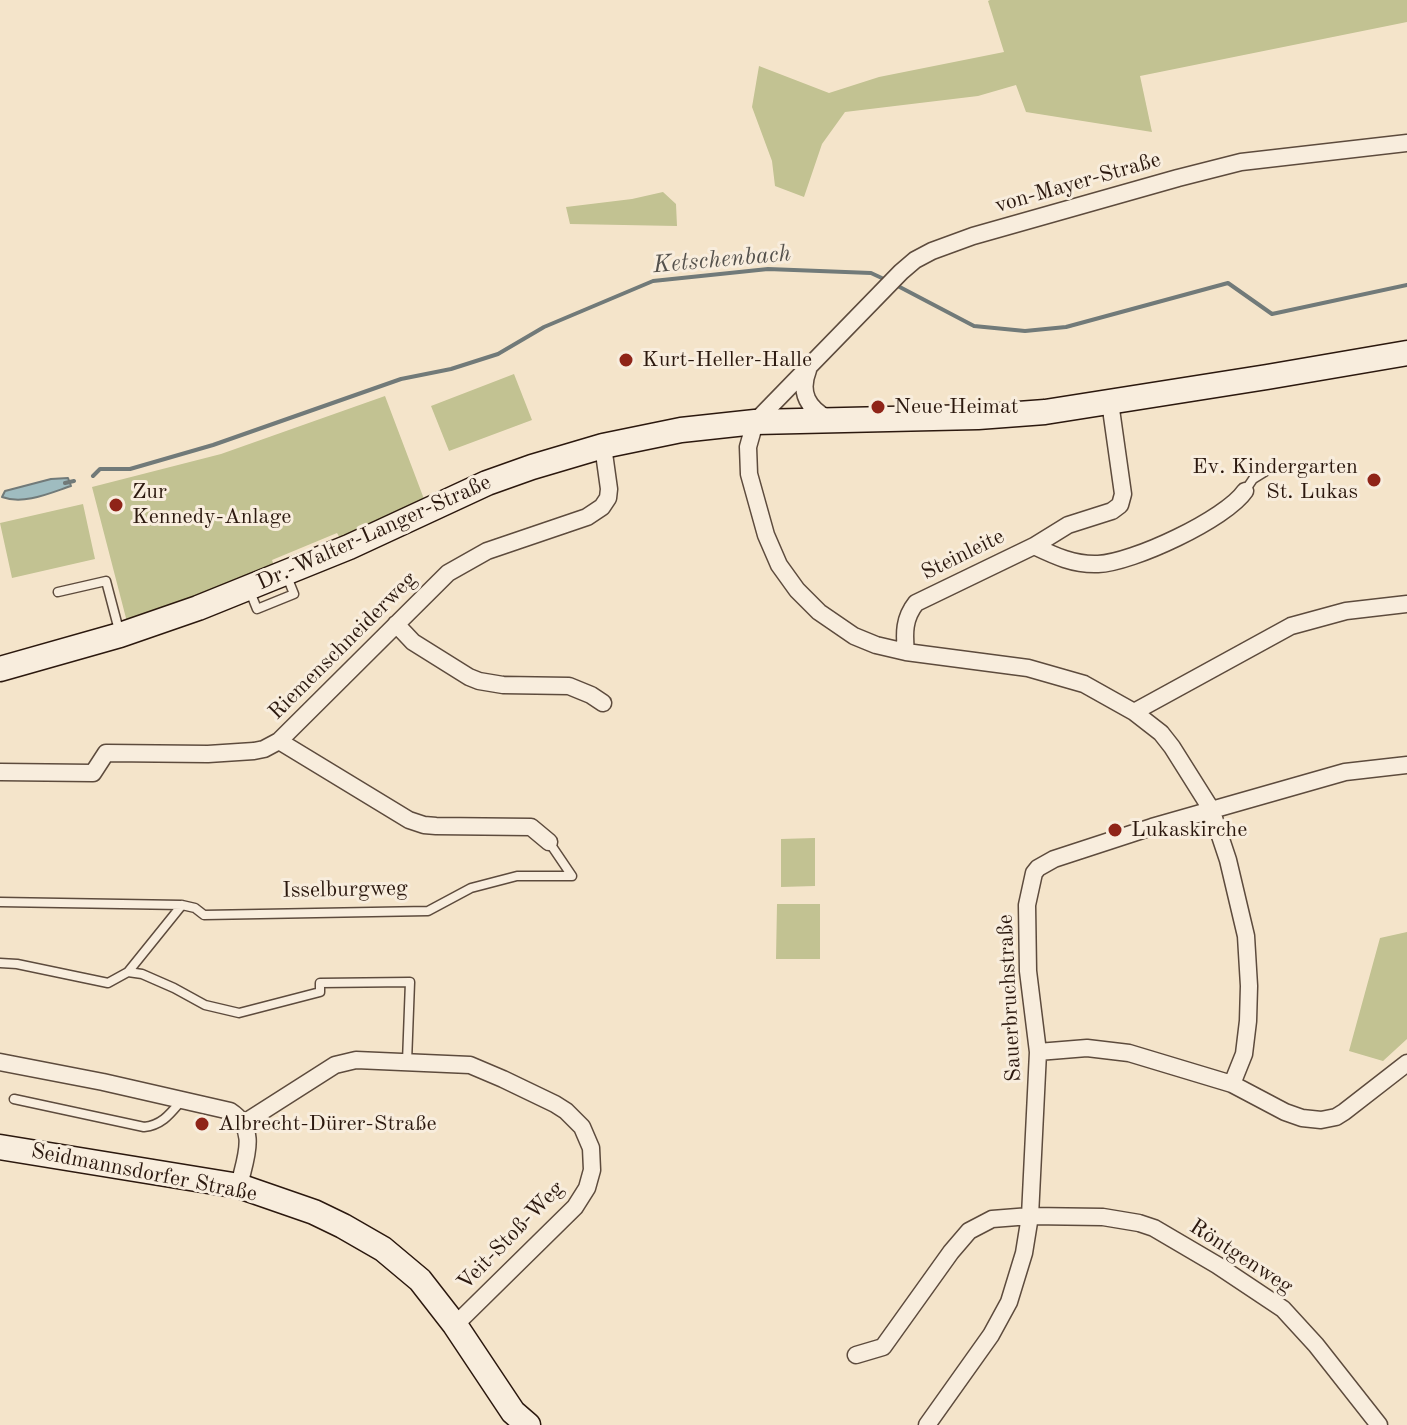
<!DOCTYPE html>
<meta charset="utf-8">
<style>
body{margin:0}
canvas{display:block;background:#f4e4ca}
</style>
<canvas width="1407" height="1425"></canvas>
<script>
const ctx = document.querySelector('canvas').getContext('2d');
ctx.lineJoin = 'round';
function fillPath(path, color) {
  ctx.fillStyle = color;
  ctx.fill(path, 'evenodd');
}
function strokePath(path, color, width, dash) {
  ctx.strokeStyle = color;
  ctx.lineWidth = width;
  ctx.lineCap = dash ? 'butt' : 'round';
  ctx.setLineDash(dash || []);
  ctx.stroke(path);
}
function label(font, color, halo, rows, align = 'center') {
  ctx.font = font + ' "Old Standard TT",serif';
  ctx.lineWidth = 6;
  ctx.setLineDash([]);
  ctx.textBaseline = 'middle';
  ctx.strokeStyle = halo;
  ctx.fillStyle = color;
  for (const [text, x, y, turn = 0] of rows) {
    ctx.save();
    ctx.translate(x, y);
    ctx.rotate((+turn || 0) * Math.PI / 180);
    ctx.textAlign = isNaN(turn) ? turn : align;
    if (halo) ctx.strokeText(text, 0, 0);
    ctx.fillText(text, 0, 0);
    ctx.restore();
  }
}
fillPath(new Path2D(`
 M990,0H1407V22L1140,76L1152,132L1026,112L1016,85L978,96L845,112L822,144L804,197L775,186L772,161L752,107L759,66L829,93L879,77L1004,52L988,1Z
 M663,192L676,204L677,226L570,224L566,207L632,199Z
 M514,374L532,420L449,451L431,406Z
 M385,396L424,499L341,540L337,533L272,560L275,569L127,622L92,487L221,454Z
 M83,504L95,559L12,578L0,523Z
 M815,838V886L781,887V839Z
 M777,904H820V959H776Z
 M1407,932V1039L1383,1061L1349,1051L1380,938Z`), '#c2c292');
const water = new Path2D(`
 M68,478L71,486C50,493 24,505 2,497L5,491L51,479Z`);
fillPath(water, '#9fbcc0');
strokePath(water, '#717a79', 2);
strokePath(new Path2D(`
 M894,284L974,326L1025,331L1066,327L1228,283L1272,314L1407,285
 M93,476L100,469H130L213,445L401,379L451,369L498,354L544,327L653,281L768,269L871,273L886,280
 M65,483L74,481`), '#717a79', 4);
const lane = new Path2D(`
 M1245,491L1253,479L1266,471
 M249,589L257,609L294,594L286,574
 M58,592L106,581L120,634
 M0,902L182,905L195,908L204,915L428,911L471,888L517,876H572L549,842
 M182,905L128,972L142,974L174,988L205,1005L239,1013L320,992V983L410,982L407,1062
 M0,963L17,964L108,983L128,972
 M14,1099L144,1127C162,1125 170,1114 181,1101`);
const street = new Path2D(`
 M808,370C799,393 808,408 828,419
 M1034,546C1055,556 1074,565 1098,564C1132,563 1226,519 1245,491
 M396,624L413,642L469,677L479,681L503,685L569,686L591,695L603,703
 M906,652C904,633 904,618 916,603L1034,546L1068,525L1112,511L1120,505L1123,494L1110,402
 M1134,712L1291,626L1346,611L1407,604
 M279,741L409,820L424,825L436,826L531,827L549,842
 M0,772L93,773L106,753L208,754L254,751L264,749L279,741L448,573L487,551L587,517L602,507L608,498L609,489L603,446
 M1038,1052L1087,1048L1129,1053L1232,1084L1285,1112L1302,1118L1321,1120L1336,1117L1344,1112L1407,1063
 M0,1062L103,1082L230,1111C259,1130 245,1158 239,1186
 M1232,1084L1244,1054L1248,1021L1249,986L1246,936L1228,860L1211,809L1172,747L1161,733L1134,712L1084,684L1028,668L906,652L876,645L854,636L819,612L797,590L779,565L766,535L749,474L748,447L755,422L901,272L915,260L932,251L973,236L1178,178L1241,162L1407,143
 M244,1123L335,1065L356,1060L470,1065L503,1079L555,1104L566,1111L582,1127L591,1148L592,1170L587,1188L575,1207L455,1325
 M856,1355L883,1347L951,1252L969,1231L992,1219L1030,1216L1103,1217L1139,1223L1154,1228L1217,1265L1283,1309L1316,1345L1379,1425
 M927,1425L991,1335L1009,1302L1024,1253L1030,1216L1038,1052L1028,971L1027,905L1034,873L1038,868L1054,859L1152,827L1345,772L1407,765`);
const secondary = new Path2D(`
 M0,669L120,635L198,608L349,547L487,483L532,467L603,446L681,430L755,422L978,417L1045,412L1267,377L1407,353
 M0,1147L239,1186L314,1212L343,1226L383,1249L420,1280L455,1325L513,1412L528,1425`);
strokePath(lane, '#5d4b3d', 11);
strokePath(street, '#5d4b3d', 19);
strokePath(secondary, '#2b180e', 27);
strokePath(lane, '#f8eddd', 8);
strokePath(street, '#f8eddd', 16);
strokePath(secondary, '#f8eddd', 24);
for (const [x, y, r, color] of [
 [626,360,8,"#8f2418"],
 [878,407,8,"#8f2418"],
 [1374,480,8,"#8f2418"],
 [116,505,8,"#8f2418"],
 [1115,830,8,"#8f2418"],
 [202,1124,8,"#8f2418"]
]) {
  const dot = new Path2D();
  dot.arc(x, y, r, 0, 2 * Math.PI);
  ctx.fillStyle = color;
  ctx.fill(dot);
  strokePath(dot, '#f8eddd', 3);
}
label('22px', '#2b180e', '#f8eddd', [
 ["von-Mayer-Straße",1078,183,-16],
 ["Dr.-Walter-Langer-Straße",374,533,-24],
 ["Steinleite",963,555,-26],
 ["Riemenschneiderweg",343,646,-45],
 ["Isselburgweg",345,890,-1],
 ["Sauerbruchstraße",1010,998,-93],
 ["Seidmannsdorfer Straße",144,1173,11],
 ["Veit-Stoß-Weg",511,1236,-46],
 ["Röntgenweg",1241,1257,33]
]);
label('22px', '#2b180e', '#f8eddd', [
 ["Kurt-Heller-Halle",642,360],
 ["Neue Heimat",894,407],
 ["Ev. Kindergarten",1358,467,"right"],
 ["St. Lukas",1358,492,"right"],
 ["Zur",132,492],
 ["Kennedy-Anlage",132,517],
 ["Lukaskirche",1131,830],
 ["Albrecht-Dürer-Straße",218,1124]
], 'left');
label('italic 24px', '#54514c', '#f8eddd', [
 ["Ketschenbach",722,260,-5]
]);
</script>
